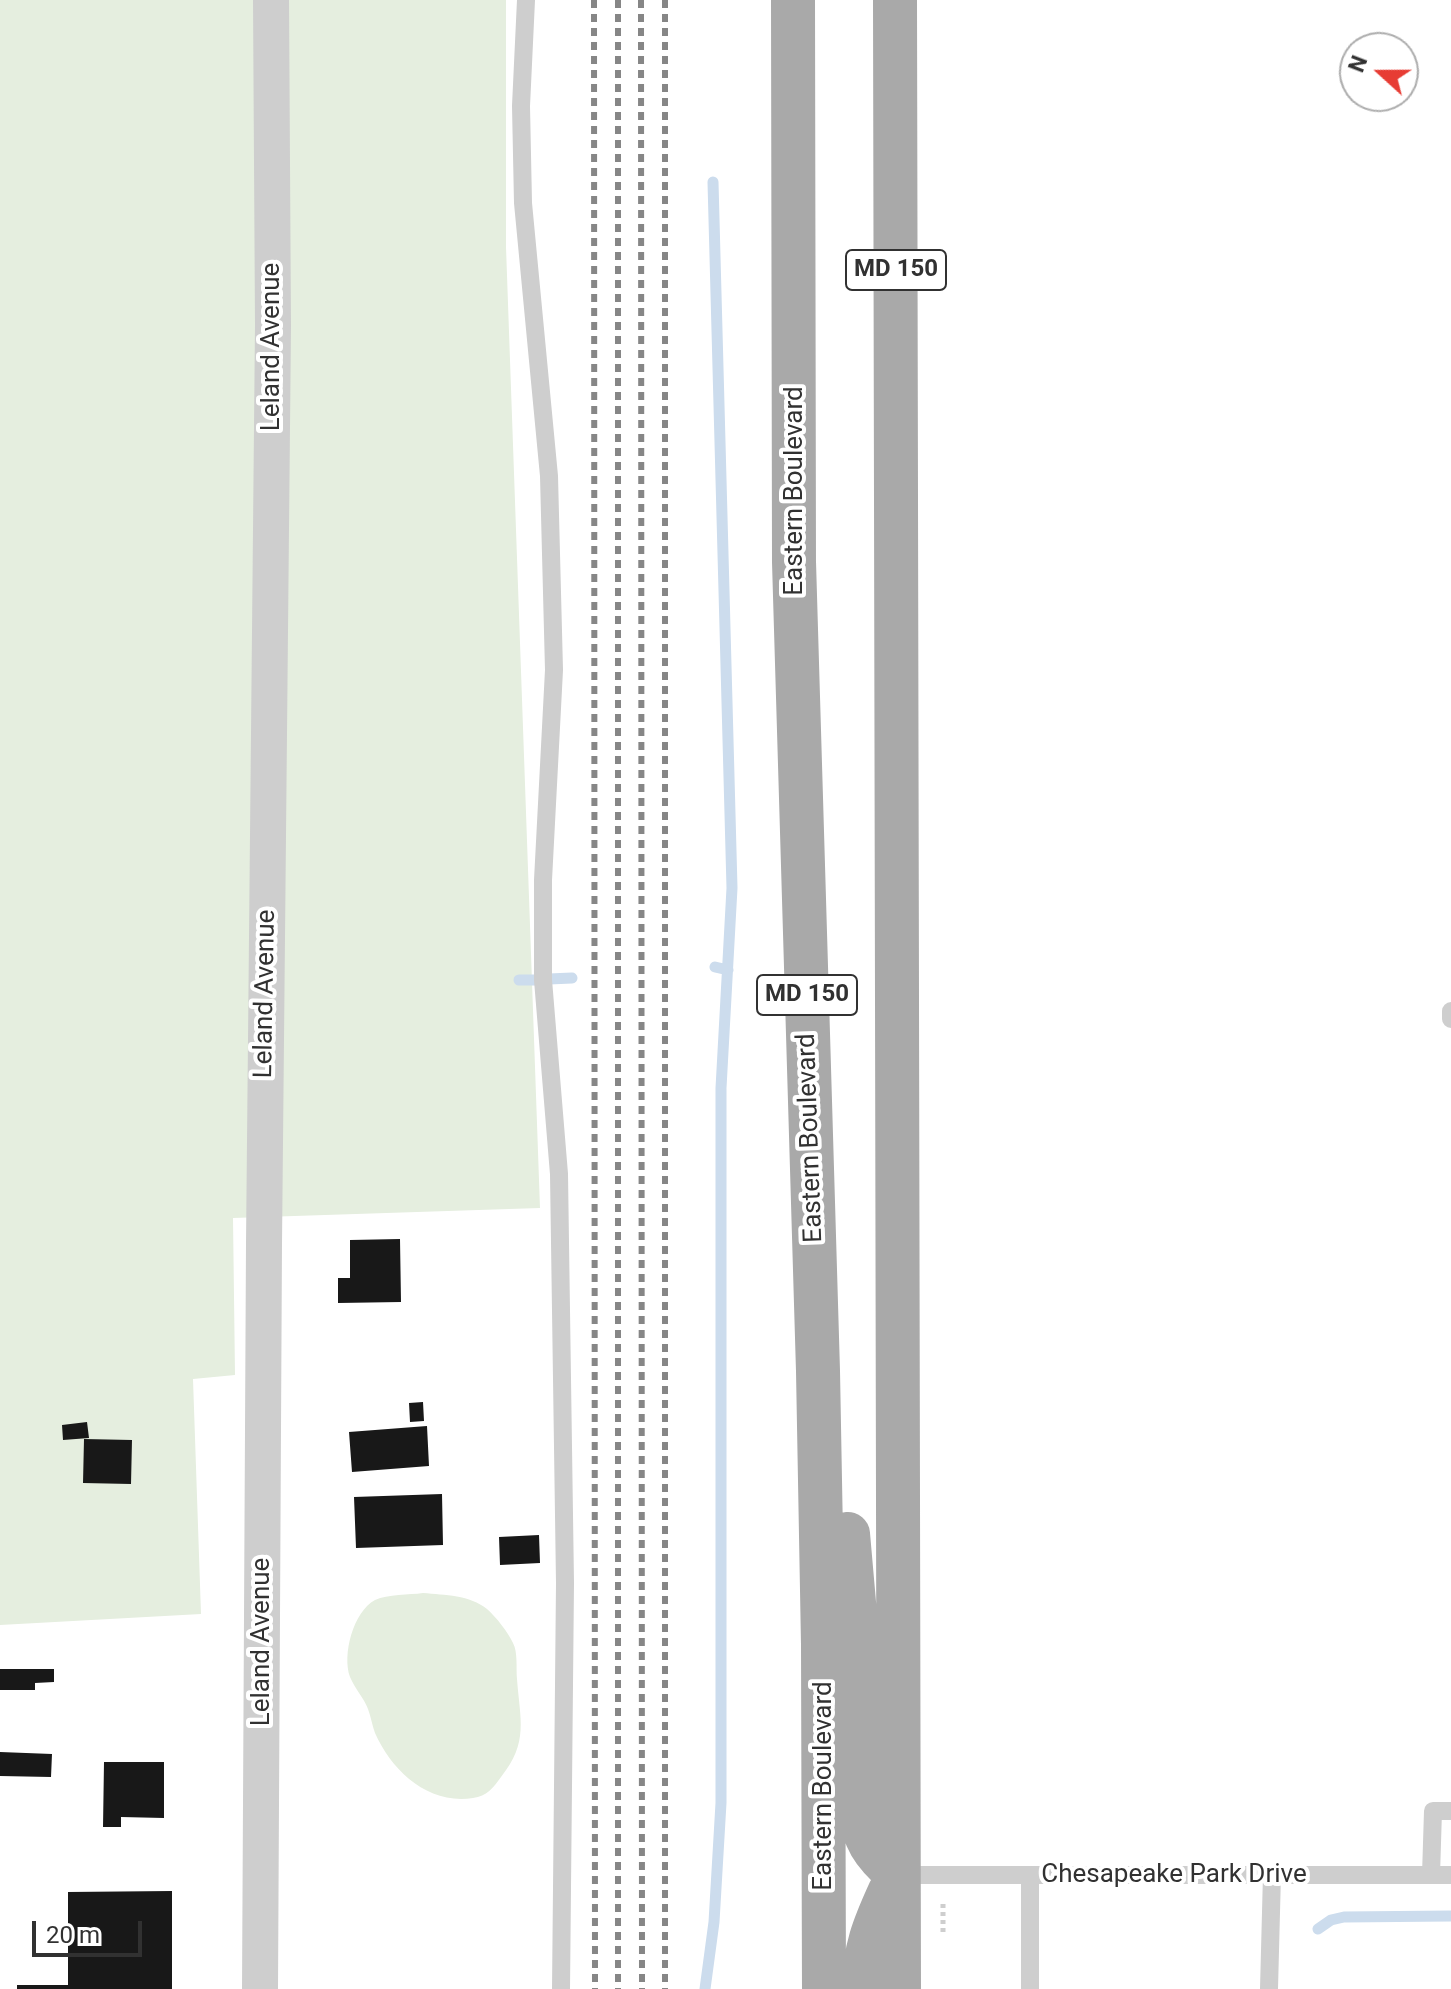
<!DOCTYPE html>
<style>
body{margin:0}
#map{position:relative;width:1451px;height:1989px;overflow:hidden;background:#fff;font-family:Roboto,sans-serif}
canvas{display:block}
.north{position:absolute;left:1339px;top:32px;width:80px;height:80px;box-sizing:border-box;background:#fff;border:2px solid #adadad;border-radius:50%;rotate:291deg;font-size:22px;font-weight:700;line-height:32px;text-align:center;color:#313131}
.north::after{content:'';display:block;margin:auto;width:28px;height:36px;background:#e73c34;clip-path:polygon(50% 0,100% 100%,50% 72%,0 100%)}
.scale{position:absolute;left:32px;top:1921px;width:110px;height:36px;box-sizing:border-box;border:4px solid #313131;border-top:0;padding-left:10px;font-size:24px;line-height:28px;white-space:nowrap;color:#313131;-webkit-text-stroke:6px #fff;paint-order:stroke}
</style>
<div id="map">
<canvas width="1451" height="1989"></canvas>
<div class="north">N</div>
<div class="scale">20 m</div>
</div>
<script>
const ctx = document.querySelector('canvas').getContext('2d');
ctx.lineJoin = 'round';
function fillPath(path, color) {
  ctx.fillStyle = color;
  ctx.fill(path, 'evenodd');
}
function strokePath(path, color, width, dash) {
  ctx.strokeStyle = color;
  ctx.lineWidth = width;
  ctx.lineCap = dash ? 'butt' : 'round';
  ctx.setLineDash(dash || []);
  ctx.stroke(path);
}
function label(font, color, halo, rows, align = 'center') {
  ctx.font = font + ' Roboto,sans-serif';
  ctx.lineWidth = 8;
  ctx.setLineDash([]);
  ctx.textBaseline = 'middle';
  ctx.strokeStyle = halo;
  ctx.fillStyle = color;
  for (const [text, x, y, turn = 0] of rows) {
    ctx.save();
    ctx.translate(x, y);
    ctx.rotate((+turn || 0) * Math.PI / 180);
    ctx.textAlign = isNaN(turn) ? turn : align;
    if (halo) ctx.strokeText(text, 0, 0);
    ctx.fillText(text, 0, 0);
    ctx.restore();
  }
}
fillPath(new Path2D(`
 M0,0H506V247L540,1208L233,1218L235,1375L193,1379L201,1614L0,1625Z
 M423,1593C445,1595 470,1595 487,1609C496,1617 508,1632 513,1643C518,1652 516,1669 517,1679C520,1720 529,1742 501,1777C493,1788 487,1796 473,1798C428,1805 392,1771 375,1733C372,1725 371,1717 368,1709C364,1698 355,1689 350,1677C342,1655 353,1612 375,1600C388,1594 409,1595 423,1593Z`), '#e5eedf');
strokePath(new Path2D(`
 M715,967L728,970
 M549,979L572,978
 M519,980H537
 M1318,1929L1331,1920L1344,1917L1451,1916
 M705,1989L714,1922L721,1803V1088L732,888L713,182`), '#ccdced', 11);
fillPath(new Path2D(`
 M400,1239L401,1302L338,1303V1278H350V1240Z
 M423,1402L424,1421L410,1422L409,1403Z
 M87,1422L89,1438L63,1440L62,1425Z
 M427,1426L429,1466L352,1472L349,1432Z
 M84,1439L132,1440L131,1484L83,1483Z
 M442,1494L443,1545L356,1548L354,1497Z
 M539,1535L540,1563L500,1565L499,1537Z
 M0,1669H54V1682L35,1683V1690H0Z
 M0,1752L52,1754L51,1777L0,1776Z
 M104,1762H164V1818L121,1817V1827H103Z
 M172,1891V1989H17V1985H68V1892Z`), '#181818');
strokePath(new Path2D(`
 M943,1932V1902`), '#cecece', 5, [4, 4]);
strokePath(new Path2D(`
 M526,0L521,106L523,203L549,476L554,670L543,880V980L559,1174L565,1583L561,1989
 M1451,1011V1019
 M898,1875H1451
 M1431,1875L1433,1811H1451
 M1030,1989V1875
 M1269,1989L1272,1874`), '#cecece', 18);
strokePath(new Path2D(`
 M260,1989L264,1243L273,325L271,0`), '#cecece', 36);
strokePath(new Path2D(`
 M793,0L794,562L818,1371L823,1644L824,1989
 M895,0L899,1989
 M848,1534L855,1614L858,1806C864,1839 872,1853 898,1875
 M864,1989C864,1950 874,1926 890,1891`), '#a9a9a9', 44);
strokePath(new Path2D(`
 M594,0L595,1989
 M618,0V1989
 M641,0L642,1989
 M665,0V1989`), '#868686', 6, [8, 6]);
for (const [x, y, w] of [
 [896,270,100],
 [807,995,100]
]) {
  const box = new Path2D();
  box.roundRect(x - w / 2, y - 20, w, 40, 6);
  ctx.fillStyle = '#fff';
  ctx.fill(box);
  strokePath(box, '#313131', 2);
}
label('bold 24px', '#313131', null, [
 ["MD 150",896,270],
 ["MD 150",807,995]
]);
label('26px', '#313131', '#fff', [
 ["Leland Avenue",272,347,-90],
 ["Eastern Boulevard",795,491,-90],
 ["Leland Avenue",266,994,-89],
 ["Eastern Boulevard",811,1138,-92],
 ["Leland Avenue",262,1642,-90],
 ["Eastern Boulevard",824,1786,-90],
 ["Chesapeake Park Drive",1174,1875]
]);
</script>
